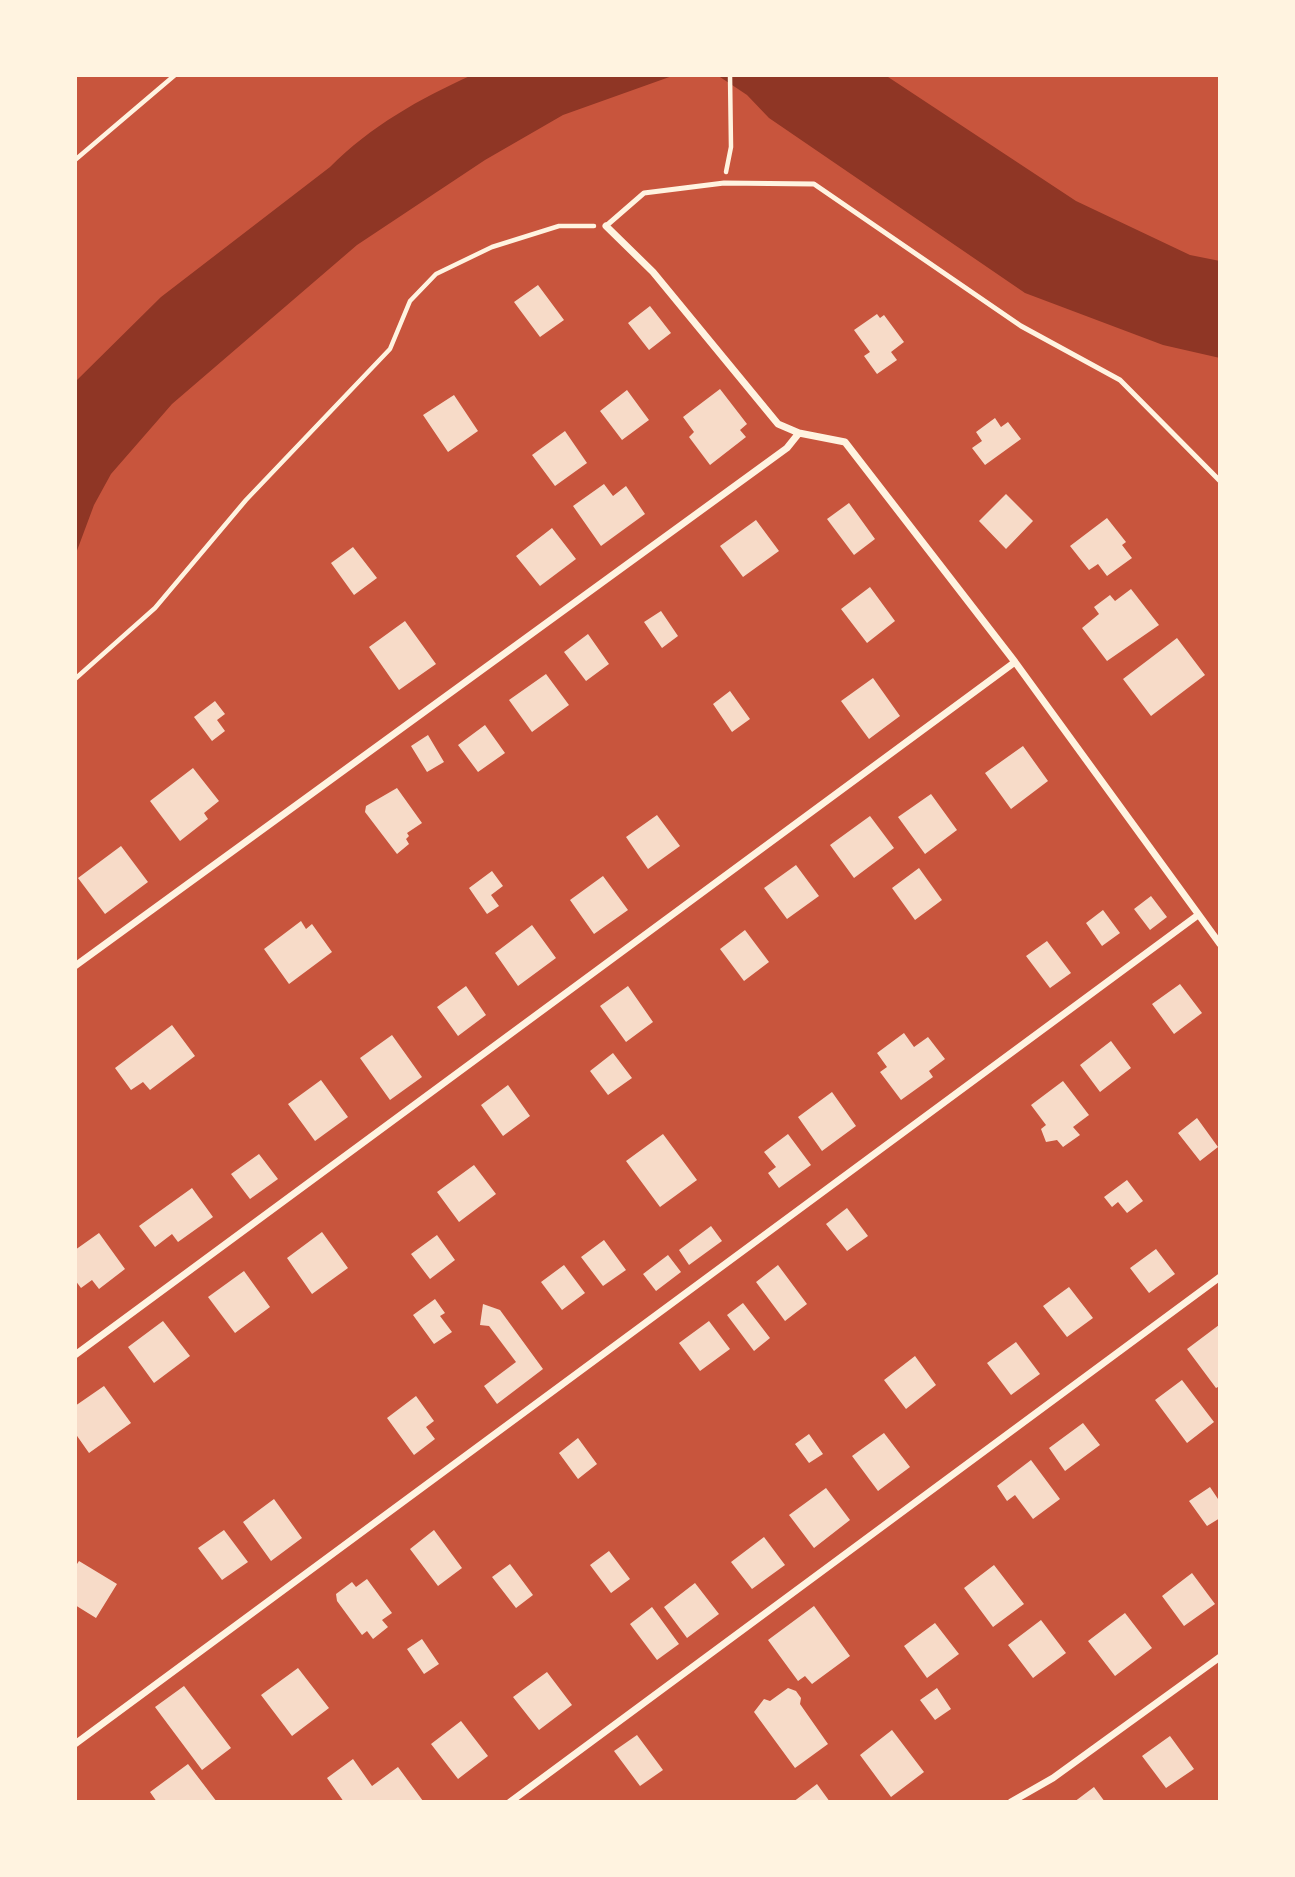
<!DOCTYPE html>
<style>
body{margin:0}
#map{position:relative;width:1295px;height:1877px;overflow:hidden;background:#c8553d;font-family:"Fira Sans",sans-serif}
canvas{display:block}
.frame{position:absolute;inset:0;border:77px solid #fff3e0;pointer-events:none}
</style>
<div id="map">
<canvas width="1295" height="1877"></canvas>
<div class="frame"></div>
</div>
<script>
const ctx = document.querySelector('canvas').getContext('2d');
ctx.lineJoin = 'round';
function fillPath(path, color) {
  ctx.fillStyle = color;
  ctx.fill(path, 'evenodd');
}
function strokePath(path, color, width, dash) {
  ctx.strokeStyle = color;
  ctx.lineWidth = width;
  ctx.lineCap = dash ? 'butt' : 'round';
  ctx.setLineDash(dash || []);
  ctx.stroke(path);
}
fillPath(new Path2D(`
 M472,75H675L563,115L485,160L357,245L172,404L111,474L94,505L75,556V382L161,297L330,167C371,126 419,99 472,75Z
 M717,75H885L1076,201L1190,255L1220,261V358L1163,345L1025,293L769,118L747,95Z`), '#8f3625');
fillPath(new Path2D(`
 M538,285L564,320L540,337L514,302Z
 M650,306L671,333L649,350L628,323Z
 M877,314L880,318L884,315L904,342L891,352L897,360L877,374L864,356L870,352L854,330Z
 M720,389L747,424L740,430L746,437L710,465L689,437L694,432L683,417Z
 M627,390L649,420L622,440L600,411Z
 M454,395L478,431L448,452L423,415Z
 M995,418L1001,427L1008,422L1021,439L985,465L972,448L982,441L976,432Z
 M565,431L587,463L555,486L532,455Z
 M604,484L613,496L626,486L645,514L601,546L573,506Z
 M1006,494L1033,521L1006,549L979,521Z
 M849,503L875,539L854,555L827,519Z
 M1107,518L1126,542L1122,545L1132,558L1107,576L1098,564L1089,570L1070,546Z
 M756,520L779,551L743,577L720,546Z
 M552,528L576,559L540,586L516,556Z
 M353,547L377,578L354,595L331,563Z
 M870,587L895,621L867,643L841,609Z
 M1131,589L1159,625L1107,661L1082,628L1099,614L1094,607L1110,595L1115,601Z
 M661,611L678,636L662,648L644,622Z
 M405,621L436,664L399,690L369,647Z
 M588,634L609,664L586,681L564,652Z
 M1177,638L1205,675L1151,716L1123,679Z
 M546,674L569,705L532,732L509,700Z
 M873,678L900,716L869,739L841,701Z
 M730,691L750,719L732,732L713,704Z
 M215,701L225,714L217,720L225,731L212,741L194,717Z
 M485,725L505,753L478,772L458,745Z
 M428,735L444,762L427,772L411,746Z
 M1023,746L1048,781L1011,809L985,773Z
 M193,768L219,801L204,813L208,819L180,841L150,801Z
 M397,788L422,823L407,833L409,836L406,839L409,844L397,854L365,812L366,806Z
 M931,794L957,830L925,854L898,817Z
 M657,815L680,846L648,869L626,837Z
 M870,816L894,848L854,878L830,845Z
 M121,846L148,882L105,914L78,878Z
 M796,865L819,896L787,919L764,888Z
 M919,868L942,900L915,920L892,888Z
 M492,871L503,886L491,895L499,906L487,914L469,888Z
 M603,876L628,910L594,934L570,900Z
 M1151,896L1167,917L1150,930L1134,909Z
 M1103,910L1120,933L1102,946L1086,923Z
 M301,921L306,929L312,924L332,952L289,984L264,949Z
 M532,925L556,958L518,986L495,953Z
 M745,930L769,962L744,981L720,949Z
 M1047,941L1071,973L1050,988L1026,956Z
 M1180,984L1202,1013L1174,1034L1152,1004Z
 M466,986L486,1015L458,1036L437,1007Z
 M628,986L653,1022L626,1042L600,1006Z
 M172,1025L195,1056L150,1090L143,1082L131,1090L115,1068Z
 M904,1033L914,1047L928,1037L945,1059L929,1071L933,1077L901,1100L880,1072L887,1067L877,1053Z
 M392,1035L422,1077L390,1100L360,1058Z
 M1111,1041L1131,1068L1100,1092L1080,1065Z
 M613,1053L632,1078L608,1095L590,1071Z
 M321,1080L348,1117L315,1141L288,1104Z
 M1063,1081L1089,1115L1073,1127L1080,1135L1063,1147L1057,1140L1046,1142L1041,1129L1046,1125L1031,1105Z
 M508,1085L530,1116L503,1136L481,1105Z
 M832,1092L856,1126L822,1151L798,1117Z
 M1197,1118L1218,1147L1200,1161L1178,1133Z
 M663,1134L697,1180L660,1207L626,1161Z
 M788,1134L811,1165L779,1188L768,1173L776,1167L764,1152Z
 M259,1154L278,1179L250,1199L231,1174Z
 M474,1165L496,1194L459,1222L437,1192Z
 M1127,1180L1143,1201L1127,1213L1118,1202L1112,1207L1104,1197Z
 M192,1188L213,1217L178,1242L172,1234L155,1247L139,1226Z
 M847,1208L868,1236L847,1251L826,1224Z
 M711,1226L722,1241L689,1265L679,1250Z
 M322,1232L348,1268L312,1294L287,1258Z
 M99,1233L125,1269L99,1289L92,1280L81,1288L75,1280V1250Z
 M437,1235L455,1260L430,1279L411,1254Z
 M604,1240L626,1270L603,1286L581,1257Z
 M1156,1249L1175,1274L1149,1293L1130,1268Z
 M668,1255L681,1272L656,1291L643,1274Z
 M564,1265L585,1293L562,1310L541,1282Z
 M778,1265L807,1304L785,1321L756,1282Z
 M244,1271L270,1307L235,1333L208,1297Z
 M1069,1287L1093,1318L1067,1337L1043,1306Z
 M435,1299L445,1313L440,1316L452,1332L434,1344L413,1315Z
 M743,1303L770,1338L754,1351L727,1315Z
 M483,1304L500,1310L543,1369L497,1404L484,1386L516,1362L489,1326L480,1325Z
 M163,1321L190,1356L154,1383L128,1347Z
 M709,1321L730,1349L700,1371L679,1343Z
 M1219,1325L1220,1386L1216,1388L1187,1349Z
 M1016,1342L1040,1374L1011,1395L987,1363Z
 M915,1356L936,1385L906,1409L884,1380Z
 M1182,1380L1214,1422L1187,1443L1155,1400Z
 M104,1386L131,1423L89,1453L75,1433V1406Z
 M416,1396L434,1421L426,1427L435,1439L414,1455L387,1418Z
 M1083,1423L1100,1445L1065,1471L1049,1448Z
 M884,1433L910,1467L878,1491L852,1456Z
 M809,1434L823,1454L809,1463L795,1444Z
 M578,1438L597,1464L578,1479L559,1453Z
 M1031,1460L1060,1499L1033,1519L1015,1495L1007,1501L997,1486Z
 M1210,1487L1220,1502V1518L1207,1526L1189,1501Z
 M826,1488L850,1520L814,1548L789,1515Z
 M274,1499L302,1538L271,1561L243,1522Z
 M224,1530L248,1562L222,1580L198,1548Z
 M434,1530L462,1568L438,1586L410,1549Z
 M764,1537L785,1565L752,1589L731,1562Z
 M609,1551L630,1579L611,1593L590,1565Z
 M79,1561L117,1584L96,1618L75,1605V1567Z
 M510,1564L533,1595L516,1608L492,1577Z
 M994,1565L1024,1604L993,1627L964,1588Z
 M1192,1573L1215,1604L1184,1626L1162,1596Z
 M367,1579L392,1613L382,1620L388,1627L373,1639L367,1631L362,1635L337,1601L336,1594L352,1582L356,1587Z
 M695,1583L719,1614L687,1638L664,1607Z
 M814,1606L850,1656L812,1684L805,1676L798,1681L768,1640Z
 M652,1607L679,1644L657,1660L630,1624Z
 M1125,1613L1152,1648L1115,1676L1088,1641Z
 M1041,1620L1066,1653L1033,1678L1008,1645Z
 M935,1623L959,1654L927,1678L904,1646Z
 M422,1639L439,1664L424,1674L407,1649Z
 M298,1668L329,1708L292,1736L261,1695Z
 M547,1672L572,1705L539,1730L513,1697Z
 M184,1686L231,1748L202,1770L155,1707Z
 M788,1688L796,1691L801,1698L800,1704L828,1744L795,1768L754,1712L764,1699L770,1701Z
 M937,1688L951,1709L935,1720L920,1700Z
 M461,1721L488,1756L458,1779L431,1744Z
 M892,1730L924,1772L891,1797L860,1755Z
 M637,1735L663,1770L640,1786L614,1751Z
 M1170,1736L1194,1769L1166,1788L1142,1756Z
 M353,1759L372,1786L398,1767L423,1801L344,1802L327,1778Z
 M188,1764L217,1802H157L150,1792Z
 M817,1784L830,1802H793Z
 M1094,1787L1105,1802H1074Z`), '#f7dbc8');
strokePath(new Path2D(`
 M75,160L175,75
 M726,172L731,147L730,75
 M75,679L155,608L246,500L390,349L410,301L436,274L492,247L559,226H594`), '#fff3e0', 4.5);
strokePath(new Path2D(`
 M606,226L644,193L724,183L814,184L1021,326L1120,380L1220,481`), '#fff3e0', 5);
strokePath(new Path2D(`
 M606,226L653,272L778,424L799,433L845,442L1015,662L1220,944
 M75,966L787,448L799,433
 M75,1355L1015,662
 M75,1744L1198,915
 M510,1802L1220,1277
 M1011,1802L1053,1778L1220,1657`), '#fff3e0', 7);
</script>
